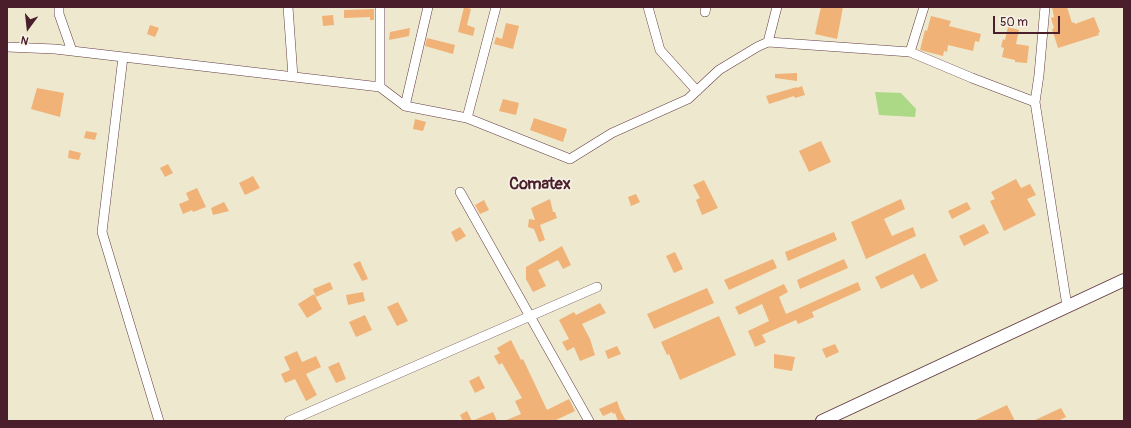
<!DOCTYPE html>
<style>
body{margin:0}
#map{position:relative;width:1131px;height:428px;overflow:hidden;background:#eee8ce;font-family:Pangolin,sans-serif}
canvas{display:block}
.frame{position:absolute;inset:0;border:8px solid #4a1f2b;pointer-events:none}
.north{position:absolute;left:8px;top:8px;width:40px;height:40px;-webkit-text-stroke:3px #f7f3e8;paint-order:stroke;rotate:195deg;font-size:11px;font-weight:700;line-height:16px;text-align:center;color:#4a1f2b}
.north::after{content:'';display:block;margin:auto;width:14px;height:18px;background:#4a1f2b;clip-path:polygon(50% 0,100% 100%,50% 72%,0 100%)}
.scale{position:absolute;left:993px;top:16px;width:67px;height:18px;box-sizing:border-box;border:2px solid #4a1f2b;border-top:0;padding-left:5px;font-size:12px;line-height:14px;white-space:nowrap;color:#4a1f2b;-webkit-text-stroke:3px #f7f3e8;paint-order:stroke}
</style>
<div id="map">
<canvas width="1131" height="428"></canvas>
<div class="frame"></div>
<div class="north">N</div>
<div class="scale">50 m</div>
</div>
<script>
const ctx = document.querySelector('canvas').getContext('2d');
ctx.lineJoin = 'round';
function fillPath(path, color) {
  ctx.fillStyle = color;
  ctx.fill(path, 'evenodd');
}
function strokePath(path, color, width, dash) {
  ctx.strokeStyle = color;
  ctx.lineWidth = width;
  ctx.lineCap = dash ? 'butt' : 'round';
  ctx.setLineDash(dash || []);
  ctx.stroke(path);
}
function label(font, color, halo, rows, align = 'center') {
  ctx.font = font + ' Pangolin,sans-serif';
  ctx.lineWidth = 3;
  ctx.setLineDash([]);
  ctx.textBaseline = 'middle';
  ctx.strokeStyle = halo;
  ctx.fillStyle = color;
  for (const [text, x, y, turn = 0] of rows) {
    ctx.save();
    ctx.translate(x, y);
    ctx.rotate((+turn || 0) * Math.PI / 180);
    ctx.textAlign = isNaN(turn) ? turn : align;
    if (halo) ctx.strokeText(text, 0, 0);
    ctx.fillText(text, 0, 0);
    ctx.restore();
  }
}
fillPath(new Path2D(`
 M875,92L901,93L916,109L915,117L879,115Z`), '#acd985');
fillPath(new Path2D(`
 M464,7L471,9L467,25L475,28L473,36L458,32Z
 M821,7H843L837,39L815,34Z
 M1052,7H1067L1072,23L1074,22L1075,24L1094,17L1100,32L1098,33L1099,35L1058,48L1052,29L1054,28L1051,18L1054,17Z
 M374,9V20H370V17L344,18V10Z
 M333,15L334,25L323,26L322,16Z
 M931,16L951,21L949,26L981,34L979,42L975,41L973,51L948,45L947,52L944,51L943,56L920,50L925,30L927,31Z
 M506,23L519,26L513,49L494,44L496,37L502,39Z
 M150,25L159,28L155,37L147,34Z
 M1008,27L1019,30L1016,44L1029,46L1027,63L1015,62V60L1002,57L1004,48L1001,47L1003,39L1005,40Z
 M410,28L409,36L389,40L390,32Z
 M427,38L455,45L453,54L425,46Z
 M797,73V81L775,78V74Z
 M802,86L805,95L795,98L794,96L769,104L766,96L797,87V88Z
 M37,88L64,93L60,117L31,109Z
 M503,99L519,103L516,115L499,111Z
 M534,118L567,129L563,142L530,130Z
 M415,119L426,122L423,131L413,129Z
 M86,131L97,133L95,140L84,138Z
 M821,141L831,162L809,172L799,151Z
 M69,150L81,153L79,160L68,158Z
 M168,164L173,173L165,177L160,168Z
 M253,176L260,188L245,195L239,183Z
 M1016,179L1021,188L1030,184L1036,195L1027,199L1036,215L1004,231L990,201L995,199L991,192Z
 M704,180L718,208L702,215L696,200L700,198L693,185Z
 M197,188L206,207L193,212L192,210L183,214L179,204L189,200L186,193Z
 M636,194L640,202L631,206L628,197Z
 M550,199L553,212H555L557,218L540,225L545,240L539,242L534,229L528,227L529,219L535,220L531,208Z
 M901,199L905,209L884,219L892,236L913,227L916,236L866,259L851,222Z
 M484,200L489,210L480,214L475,205Z
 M224,202L229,211L213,215L211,208Z
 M967,202L971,209L952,219L948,211Z
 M984,224L989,233L964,246L959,236Z
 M460,227L466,236L456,242L451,232Z
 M834,232L837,240L788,261L785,252Z
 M562,246L571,265L563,269L558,260L538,270L546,286L533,292L526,279V267Z
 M675,252L683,269L674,273L666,256Z
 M925,253L938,281L921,289L913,274L881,289L875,277Z
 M773,259L777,268L729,290L724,280Z
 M844,259L848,268L800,289L797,280Z
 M360,261L368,279L362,281L353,264Z
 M330,282L333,289L316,297L313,289Z
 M858,282L861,290L812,312L814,317L798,324L796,320L762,335L766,342L755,347L748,331L769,321L762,304L739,315L735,307L784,284L788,292L779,297L786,314Z
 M707,288L714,303L654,329L647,314Z
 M363,292L365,301L348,305L346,295Z
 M314,294L322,309L307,318L298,304Z
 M398,302L408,321L397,326L387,307Z
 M600,303L606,313L582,324L590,339L595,355L580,361L574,347L567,351L562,342L569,339L559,320L574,312L576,315Z
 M365,315L372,330L356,337L349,322Z
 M719,316L736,355L680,380L669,354L667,355L661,342Z
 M511,340L521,360L523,359L547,410L569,399L575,411L554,421H504L521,414L515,401L522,398L502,363L499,365L494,356L500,353L497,348Z
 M835,344L839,352L826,358L822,349Z
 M617,346L621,354L608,359L605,351Z
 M297,351L302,362L316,356L321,367L306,374L317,395L306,401L295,379L285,383L281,374L290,370L284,357Z
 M774,354L795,357L792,371L774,368Z
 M339,362L346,379L336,383L328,367Z
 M479,376L485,388L475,393L469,381Z
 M617,401L621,412L626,421H618L615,413L613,414L612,412L603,416L599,409Z
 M1007,405L1015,421H973Z
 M1061,408L1066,417L1058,421H1033Z
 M467,411L472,421H463L460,415Z
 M493,412L497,421H472Z`), '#f0b276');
const minor = new Path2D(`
 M59,7V14L72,51
 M288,7L293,77
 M380,7V87
 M648,7L660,50L697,91
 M1045,7L1039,75L1035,102L1067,306
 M705,12L706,7
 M768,42L777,7
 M7,47L55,49L380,87L405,106L467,118L570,159L612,133L688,99L719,70L757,47L768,42L910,52L972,78L1035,102
 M910,52L924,7
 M123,57L102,232L159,421
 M405,106L428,7
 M467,118L496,7
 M460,192L589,421
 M289,421L597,287`);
const major = new Path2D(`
 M822,421L1124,280`);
strokePath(minor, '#633d43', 10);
strokePath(major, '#633d43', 14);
strokePath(minor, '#fff', 9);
strokePath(major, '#fff', 12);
label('bold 16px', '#4a1f2b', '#f7f3e8', [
 ["Comatex",540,185]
]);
</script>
